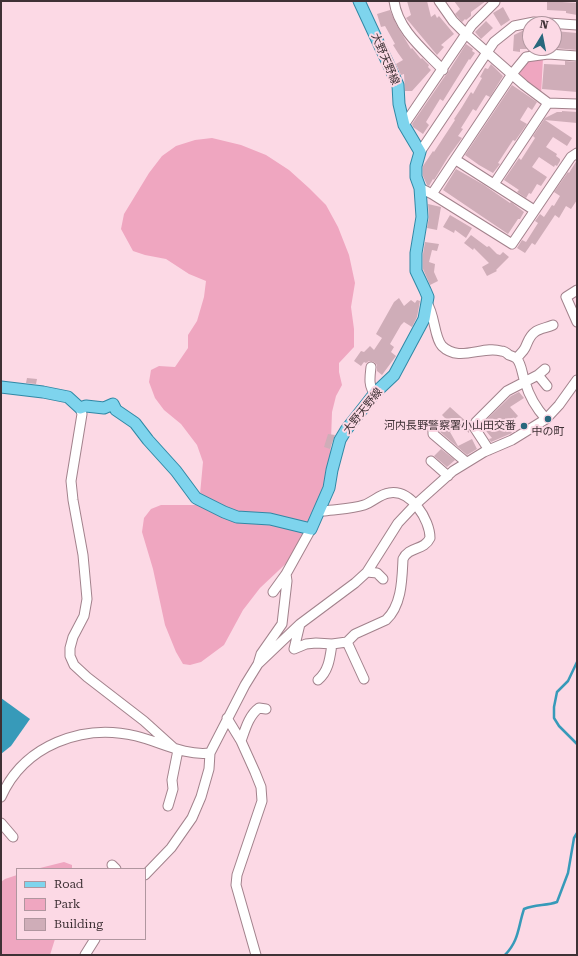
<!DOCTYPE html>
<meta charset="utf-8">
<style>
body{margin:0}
#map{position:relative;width:578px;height:956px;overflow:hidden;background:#fcd9e5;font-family:"Roboto Serif",serif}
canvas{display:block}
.frame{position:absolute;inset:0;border:2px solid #3e3135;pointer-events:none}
.legend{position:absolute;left:16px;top:868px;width:130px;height:72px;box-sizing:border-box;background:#fcd9e5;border:1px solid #b0969f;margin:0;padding:5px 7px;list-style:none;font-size:12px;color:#3e3135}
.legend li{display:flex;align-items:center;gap:8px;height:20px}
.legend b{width:20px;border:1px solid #b0969f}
.north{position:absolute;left:522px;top:16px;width:40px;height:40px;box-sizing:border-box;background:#fcd9e5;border:1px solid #b0969f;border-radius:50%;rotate:10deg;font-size:11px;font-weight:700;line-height:16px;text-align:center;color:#3e3135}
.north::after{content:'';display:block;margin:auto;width:14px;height:18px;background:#28687d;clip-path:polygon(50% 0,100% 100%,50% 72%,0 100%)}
</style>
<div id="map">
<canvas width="578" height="956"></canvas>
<div class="frame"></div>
<ul class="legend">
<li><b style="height:5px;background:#7ed4ed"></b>Road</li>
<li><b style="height:11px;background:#efa6c0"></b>Park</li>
<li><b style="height:11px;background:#cfadb8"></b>Building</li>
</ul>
<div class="north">N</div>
</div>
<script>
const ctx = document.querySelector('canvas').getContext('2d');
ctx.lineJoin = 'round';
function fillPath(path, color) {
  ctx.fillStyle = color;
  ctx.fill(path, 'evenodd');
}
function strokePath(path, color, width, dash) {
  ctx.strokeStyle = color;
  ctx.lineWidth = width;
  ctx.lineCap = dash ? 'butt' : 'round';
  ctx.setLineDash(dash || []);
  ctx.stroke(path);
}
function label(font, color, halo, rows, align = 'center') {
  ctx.font = font + ' "Roboto Serif","Noto Sans JP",serif';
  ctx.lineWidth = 4;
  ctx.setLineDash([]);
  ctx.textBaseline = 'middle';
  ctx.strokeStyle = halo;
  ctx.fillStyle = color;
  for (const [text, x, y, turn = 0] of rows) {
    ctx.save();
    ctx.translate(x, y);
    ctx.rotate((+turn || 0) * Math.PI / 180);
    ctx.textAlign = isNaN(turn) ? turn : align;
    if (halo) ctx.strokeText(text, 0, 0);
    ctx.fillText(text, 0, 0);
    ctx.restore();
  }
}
fillPath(new Path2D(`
 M543,58L541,95L517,77C522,59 526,60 543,58Z
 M212,138L241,145L266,155L289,170L309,188L326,205L338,227L349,255L355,283L351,307L354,329V347L339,363V372L342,385L336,396L332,412L330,468L325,508L294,556L260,588L243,610L224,645L201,662L190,665L183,664L176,652L165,625L153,569L142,532L144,518L151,509L161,505H199L203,462L197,445L181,424L164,410L155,398L149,382L151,370L159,366L175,367L188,348V335L197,321L204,297L206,281L189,274L166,259L145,255L133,251L121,229L124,214L149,173L162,156L176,146L195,140Z
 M64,862L72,865V869H36Z
 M17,875V939H55L50,955H1V882L5,879Z`), '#efa6c0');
fillPath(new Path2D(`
 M1,698L30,719L11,746L1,754Z`), '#379ab9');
strokePath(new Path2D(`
 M577,662L568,681L557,692L554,707V718L559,726L577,744
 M505,955C519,941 518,927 524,909C535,904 546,906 557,902L568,873L574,838L577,833`), '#379ab9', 2.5);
fillPath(new Path2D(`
 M407,1H427L431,17L435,14L437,18L439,16L454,34L441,45L444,47L437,55L406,18L411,15Z
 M454,1H486L471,12V16L466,20L465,19L462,22L455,14L460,9Z
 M547,1L577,3V15L566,13V11L547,10Z
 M503,7L510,20L501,26L493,13Z
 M390,10L396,24L411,49L412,48L421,59L422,58L429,65L428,67L431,70L412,91H405L404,74L401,75L396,64L403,60L398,53L393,45L395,44L385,26L381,27L377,14Z
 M486,21L493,28L481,39L475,32Z
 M524,30L530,31V49H520V52L513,51L514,35Z
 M554,31L577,33V50L554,48Z
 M466,44L473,49L472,51L475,53L470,60L469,59L443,101L440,99L426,122L429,125L423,134L413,127L412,124L445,76L447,74Z
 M565,61L577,62L576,86H577V92L542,89L544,64L565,65Z
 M491,64L503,76L490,97L486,95L476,111L473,109L461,128L463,129L458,136L462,138L448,157L434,180L433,179L429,186L427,185L423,176V166L433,151L434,152L455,120L454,119L462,107L471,92L473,94L482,78L480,77L485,68L488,69Z
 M512,85L537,102L532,110L528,107L520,120L527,124L515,141L513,140L498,163L500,164L493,173L479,165L465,155Z
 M562,111L577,112V123L545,120L572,138L567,146L553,137L546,147L557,154L556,156L560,159V161L557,166L555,165L554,167L539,157L532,167L547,177L541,186L537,184L531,194L529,193L526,198L517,192L519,190L504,180L519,158L521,160L535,138L533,136L545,118L557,112H562Z
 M577,160V200L571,209L566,206L559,218L555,215L535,245L532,243L525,253L517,248L522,240L526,242L538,223L535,221L540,214L544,217L552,205L554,206L560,196L554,192L568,172L569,173Z
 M456,169L484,185L510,203L511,202L524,212L520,219H518L508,234L443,190Z
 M428,204L441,207L437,230L427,228L429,217Z
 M450,215L472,228L466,238L455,230L454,233L443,227Z
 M471,235L487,247L489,246L497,254L500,255L503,252L509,257L496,270L497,271L487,276L482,267L489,263L474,248L473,250L464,243Z
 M425,242L439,244L437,251L432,250L429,262L435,264L434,272L438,281L430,285L423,269V254Z
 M399,298L404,306L411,300L415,303L417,300L420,301L417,317L412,327L404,322L401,325L390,344L394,347L391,352L396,356L382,375L377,371V365L374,362L369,361L366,363L364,362L361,366L354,361L361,351L364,352L370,346L374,350L382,338L376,334L394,302Z
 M27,378L37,379L36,384L26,383Z
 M519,392L524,398L510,407L518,416L507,426L512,433L491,442L489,439L492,438L481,425L511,396Z
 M450,407L469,424V433L457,423L450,432L458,446L472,439L477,449L467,455L439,431L441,428L439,425L445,418L442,415Z
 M328,434L335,435L330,449L324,447Z
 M441,449L455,460L447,467L434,456Z`), '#cfadb8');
const minor = new Path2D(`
 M394,1C398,30 424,50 443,70
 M439,1L453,21L466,34L524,85L548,103L577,104
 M404,125L472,25L495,2V1
 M420,152L494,42L514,26L534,22L577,25
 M456,160L534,210
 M494,184L548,103
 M420,188L432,194L512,244L571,157L577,153
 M432,194L512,74L526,57L548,54L577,56
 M577,290L566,297L577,322
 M427,303C435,315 434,337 442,346C459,363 483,345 501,351C504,351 507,353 509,355C512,356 515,357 517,359C522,365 522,375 525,382C529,396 536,408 546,419
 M517,358C519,355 523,352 525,348C528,342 529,336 535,332C540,328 547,328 553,325
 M371,367C370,376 368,387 375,393
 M538,375L547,386
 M80,408L82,414L71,481L73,500L83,555L87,599L84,616L73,637L70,648V656L74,665L87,677L144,721L175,749
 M433,424V434L466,462
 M489,450L474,427L476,422L507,391L538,375L545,369
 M431,461L448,476
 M367,572L377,573L383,579
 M273,592L286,574
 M300,624L294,649L306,644L316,643L332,644L347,642L355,634L386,620C402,605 402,579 403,559C409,546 424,551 430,538C430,520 411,489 389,493C380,494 373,502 364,505C352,509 337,509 324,511L319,510
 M347,642L364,679
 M258,664L300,624L355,583L367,572L398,523L415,505L453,471L484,452L512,440L546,419L559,405L577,380
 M318,680C329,671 330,657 332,644
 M227,718L241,741L255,772L261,787L262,801L237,875L236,885L256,955
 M241,741C245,730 249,715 259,708L266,709
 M1,797C24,745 83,723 136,736C161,742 184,756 210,753
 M168,806L173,789L172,780L178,750
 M1,823L13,837
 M112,865L116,869
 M145,875L171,848L192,818L201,797L209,769L210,753L245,685L258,664L261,654L282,624L287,581L286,574L311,529
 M85,955L95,939`);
const major = new Path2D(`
 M1,387L43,392L68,397L80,408L86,406L104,408L113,404L116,410L135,423L148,440L176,471L196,498L224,512L237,517L270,519L311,529L329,488L332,470L340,440L346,430L375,393L394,375L424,319L428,297L425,290L416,271V253L422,217L420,188L416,177V166L420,152L404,125L399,104L398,85L359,1`);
strokePath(minor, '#a2828c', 11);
strokePath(major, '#3088a5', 13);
strokePath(minor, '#fff', 9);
strokePath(major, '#7ed4ed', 11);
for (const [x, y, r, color] of [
 [548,419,4,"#28687d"],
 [524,426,4,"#28687d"]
]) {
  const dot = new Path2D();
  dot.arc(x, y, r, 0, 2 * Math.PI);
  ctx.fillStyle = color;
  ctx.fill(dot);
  strokePath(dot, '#fcd9e5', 1.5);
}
label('11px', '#3e3135', '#fcd9e5', [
 ["大野天野線",385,59,67],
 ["大野天野線",363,411,-51]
]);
label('11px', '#3e3135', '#fcd9e5', [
 ["河内長野警察署小山田交番",516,426],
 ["中の町",548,432,"center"]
], 'right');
</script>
